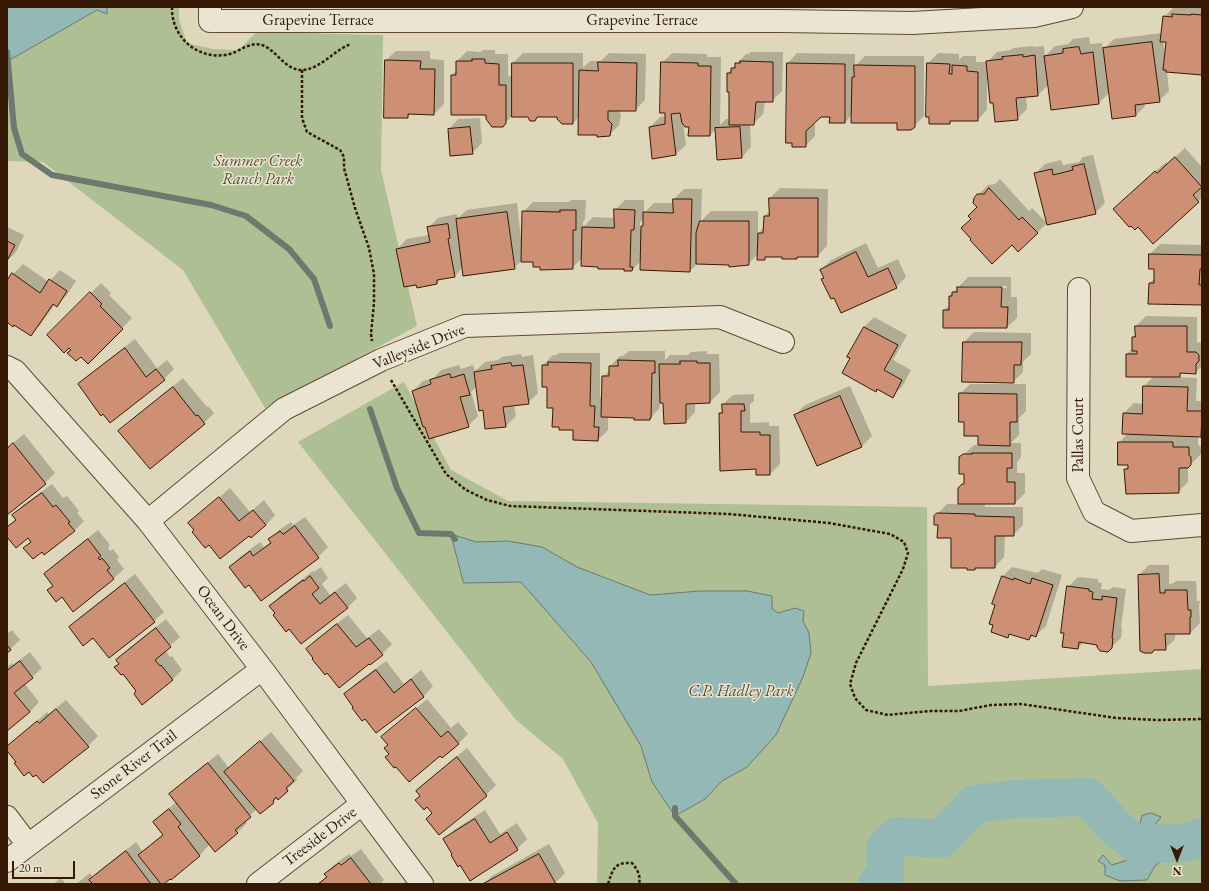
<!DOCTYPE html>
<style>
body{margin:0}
#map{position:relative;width:1209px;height:891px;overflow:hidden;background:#dfd7bb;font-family:"EB Garamond",serif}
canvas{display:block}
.frame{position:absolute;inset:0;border:8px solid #361904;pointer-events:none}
.north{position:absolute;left:1157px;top:839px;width:40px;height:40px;-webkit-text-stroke:3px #eae5d3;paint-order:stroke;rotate:180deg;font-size:11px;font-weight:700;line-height:16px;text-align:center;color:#361904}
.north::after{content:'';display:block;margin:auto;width:14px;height:18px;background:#361904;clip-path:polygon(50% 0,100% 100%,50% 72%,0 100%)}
.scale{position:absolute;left:12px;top:861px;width:63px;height:18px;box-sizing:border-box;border:2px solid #361904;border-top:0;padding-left:5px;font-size:12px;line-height:14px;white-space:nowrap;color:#361904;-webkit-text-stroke:3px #eae5d3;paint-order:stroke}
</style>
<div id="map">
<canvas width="1209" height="891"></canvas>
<div class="frame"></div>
<div class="north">N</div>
<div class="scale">20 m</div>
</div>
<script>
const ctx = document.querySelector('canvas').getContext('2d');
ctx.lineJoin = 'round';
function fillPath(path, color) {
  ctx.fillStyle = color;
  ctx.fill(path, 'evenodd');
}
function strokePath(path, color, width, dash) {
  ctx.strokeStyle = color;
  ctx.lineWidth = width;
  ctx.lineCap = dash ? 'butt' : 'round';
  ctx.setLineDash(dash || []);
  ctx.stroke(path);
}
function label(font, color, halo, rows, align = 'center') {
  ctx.font = font + ' "EB Garamond",serif';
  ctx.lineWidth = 3;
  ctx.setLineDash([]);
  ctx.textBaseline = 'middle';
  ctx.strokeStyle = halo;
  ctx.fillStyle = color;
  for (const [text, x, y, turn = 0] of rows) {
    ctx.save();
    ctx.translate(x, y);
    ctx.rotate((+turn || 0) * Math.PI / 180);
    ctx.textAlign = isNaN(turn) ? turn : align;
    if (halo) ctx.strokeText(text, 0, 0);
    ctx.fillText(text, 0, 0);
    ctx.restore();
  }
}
fillPath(new Path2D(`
 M7,7H179V20L187,43L213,49L238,50L257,32L383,35L381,170L417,326L265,408L183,270L43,162L7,161Z
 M404,382L451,470L508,501L927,507L928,686L1202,669V884H597L598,823L563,759L516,720L298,442Z`), '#aebf93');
const water = new Path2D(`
 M7,7H107V14L97,10L8,61Z
 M451,534L476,542L508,541L542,547L577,567L650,595L700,591H747L772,596V609L778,613L795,608L804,611L803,621L809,633L811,653L803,677L776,735L747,767L722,781L705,799L675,816L652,782L641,746L591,662L521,582L464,583Z
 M1151,813L1161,817L1148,834L1168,844V856L1155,866L1147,880L1120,881L1105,875V865L1098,861L1103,855L1112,865L1134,858L1133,849C1124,842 1111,840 1110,828H1116L1132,837L1138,833L1142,816Z`);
fillPath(water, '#94b8b6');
strokePath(water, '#6e786f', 1);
fillPath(new Path2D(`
 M1174,7H1202V74L1167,71L1169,91L1159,101L1145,103V106L1136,115L1110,92L1099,103L1052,109L1049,84L1038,95L1026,96L1027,109L1017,119L989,79H987V110L977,120H953L950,123L928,63L938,53L959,54V60L963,56H976V62H987L997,52L1011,50L1013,48L1033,46V47L1044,46L1045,56L1055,46L1068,44L1073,39L1089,37L1090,44L1102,43L1103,50L1114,39L1162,33L1164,17ZM1163,41H1167L1166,54H1165Z
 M483,50H495V54H508V76H513V63L523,53H583V68L590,61H601L609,53L646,54L645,100L635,110H618L621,114L619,125L609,135L579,117L573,123L559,116H538L535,120L529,116H512L502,126L487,114L452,75L457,70V61L467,51L481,52Z
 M396,51H430V59L444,60V104L434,114L412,113L407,117L386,60Z
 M750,52H783L782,91L772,101H765L763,114L753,124H750L751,147L742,157L716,129L710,135L683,123L686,145L676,154L653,158L650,127L660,117L666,116L662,63L672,53L707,54V57H721L720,125L726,119H730V91L728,73L746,54H749Z
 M797,53L855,54V66L865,56H924V116L911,129L898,122L853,114L845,122L831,116H820L815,121V136L805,146L788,63Z
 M480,118L482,143L472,153L449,129L458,119Z
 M1185,148L1202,167V198L1198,201L1138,225L1131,224L1124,199L1166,162L1168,164Z
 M1093,155L1105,203L1095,213L1035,174L1045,164L1061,160L1063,165L1079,162L1083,157Z
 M1000,179L1029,211L1032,208L1047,223L1037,233L1012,244L972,219L978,207L975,198L988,185L995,184Z
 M780,188L828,189L827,246L817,256H799L797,258L783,256H768L764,259L758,254L748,264L698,263L690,271L641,269V261L632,270L582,258L572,268L534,261H521L514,268L463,267L455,276L441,278L437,283L397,249L407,239L429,235L428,228L438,218L457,214L458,218L467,210L517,203L521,238H523V212L533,202H569L571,200H586L585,219L583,222V227L593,217L615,218V210L625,200H644V213L654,203H674V199L684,189H702L701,221L711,211H758V234L764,227L765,216L770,211V198ZM644,218V224L640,228V222Z
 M7,227L24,235L16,252L7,261Z
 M866,243L878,268L898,259L906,277L896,287L822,279L825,277L821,270L831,260Z
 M1160,244L1202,245V304L1150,283L1155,277V268L1150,254Z
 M23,264L49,282L60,270L76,281L66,296L57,305L55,304L40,325L30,335L15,324L7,321V282L13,274Z
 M968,277H1011V297H1017V318L1007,327H944V310L950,305V296ZM963,286H1007L1006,288H961Z
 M101,283L111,293L109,295L132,318L88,362L72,349L48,335Z
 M1146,316L1197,317V342L1202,343V366L1195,373L1183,372L1178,377L1197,378L1196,401H1202V434L1198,436V445L1201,447V454L1188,467V482L1178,492L1125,469L1129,465L1119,443L1128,433L1124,413L1134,403L1143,404L1144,386L1154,376L1127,354L1133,348V337L1136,335V326ZM1182,435L1197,436V437H1182Z
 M874,317L907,335L893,360L911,370L902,387L892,396L878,388L876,391L851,358L849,356L864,327Z
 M974,332L1031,333V354L1023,362V372L1013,382L964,342Z
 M135,339L157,368L167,360L174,369L164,379L80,384L90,374Z
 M629,351H665V360L670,355H688L691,352L707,351V354H719L720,392L710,402L695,403V412L686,422L664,402H661L659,409L649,419L635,417H608V430L598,440L574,429L554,407L543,365L553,355H556L559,353H600V397H602L603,377L610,370V366L620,356H623Z
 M521,354L522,357L533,355L538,393L528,403L514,405L516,416L506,426L484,409L477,386L471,392L478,416L468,426L413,391L423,381L434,378L441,370L459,365L461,369L473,365L475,371L485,362L498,360L502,357Z
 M183,378L207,407L208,406L214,413L204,423L150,468L120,432L129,422Z
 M970,384H1026V411L1019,418V435L1011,443H1021V457L1017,462V473H1025V493L1015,503H985V507H1023V525L1013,535H1005L1004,557L995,567H977L975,569L952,537L939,524L937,514L947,504H959V489L965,482V473L960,458L974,445H979V435L965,421L960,394Z
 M850,386L872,436L862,446L817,465L795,415L805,405Z
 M754,394V401L750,404V423L769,422V426H779L780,464L770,474L757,468L720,413L723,410V404L733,395Z
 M24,434L55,473L45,483L7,514V448Z
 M52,484L63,498L67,496L79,511L77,513L84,521L74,531L42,551L25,548L31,541L28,537L7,535V527L16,519L14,515L23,505Z
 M230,488L250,512L264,500L275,515L266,525L249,535L209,544L190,523Z
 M305,517L328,547L318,557L261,600L249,583L230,567L240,557L260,542L264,547L271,542L270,540L279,530L291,522L293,525Z
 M98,530L110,545L108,548L110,551L113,549L119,557L117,560L124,569L114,578L74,610L62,596L48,591L54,585L45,574L55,564Z
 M1149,565H1169V584L1174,583L1176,581H1196L1197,601H1200L1199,607L1200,623L1190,633H1175V639L1165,649L1139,575Z
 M321,567L328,578L322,584L330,595L346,583L357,598L347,608L276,613L271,606L280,596L313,571L314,572Z
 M1012,567L1038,573L1042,569L1062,575L1046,626L1036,635H1034L1029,639L1011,633L1007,636L996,605L1002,577Z
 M135,574L164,612L154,621L93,637L71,627L80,617Z
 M1078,577L1098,579V582L1102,583L1101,589L1109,590L1113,587L1126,589L1121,628L1122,629L1121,638L1107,651L1098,644L1084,642L1078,648L1068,587Z
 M348,615L367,638L379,629L392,644L382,654L314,658L308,649L317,639Z
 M166,619L180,637L165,650L170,657L172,656L182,670L172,680L138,691L117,660L127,650Z
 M12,630L20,640L7,652V631L8,633Z
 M30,652L42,668L25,684L39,702L30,712L7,730V667L12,663L13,665Z
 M386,661L404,684L421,670L433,686L424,696L376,732L345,694L355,684Z
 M427,699L451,728L458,722L468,734L458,744L440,754H390L389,745L383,737Z
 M66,700L98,736L88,746L36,773L29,771L17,762L7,749V747L47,712L49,714Z
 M271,732L303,771L296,778L297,780L278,798V797L273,802L257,809L245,820L247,823L237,833L210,844L200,855L162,884H76L90,873L93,877L100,870L136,842L143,852L163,834L154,822L176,802L171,795L180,785L218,754L229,768Z
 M467,748L496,785L486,795L433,813L417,791L427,781Z
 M485,810L500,834L517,823L527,839L517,849L453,854L444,840L454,830Z
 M549,844L565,873L555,883L484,884L492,876Z
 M361,849L384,880L380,884H318L327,876L325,874L335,864L349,854L351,856Z
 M61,878L66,884H53Z`), '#0003');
strokePath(new Path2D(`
 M7,52L14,128L22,154L52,175L211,205L246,216L289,249L314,279L330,326
 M370,409L397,488L419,533L451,534L455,539
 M675,808V816L736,884`), '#6e786f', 6);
strokePath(new Path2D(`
 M877,884L885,874L886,846L897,836L941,839L975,804L1014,799L1088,797L1116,828L1136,844L1185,843L1202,837`), '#94b8b6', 38);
const building = new Path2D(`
 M1172,14L1191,15V14L1202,15V75L1166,72V70H1163L1166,42H1160L1163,16L1172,17Z
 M1152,42L1160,102L1135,105L1136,116L1112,119L1103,48Z
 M1079,47L1081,54L1093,52L1099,104L1051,110L1044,56L1063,53V49Z
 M1023,55V57L1035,55L1038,96L1016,98L1018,120L995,122L993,103H990L986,61L1003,59L1002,57Z
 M472,59H485V63L499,64V85H506V123L503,127H492L486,119V115H451V75H456V61H472Z
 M385,60L421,61L420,69H435L434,115L408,114V118H384Z
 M740,61L773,62V102H756L754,125H729V92H727V73H731V68H735V63H740Z
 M598,62L637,63L636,111H608V120L612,124L610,136L597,137V135H578L579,70L598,71Z
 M661,62L698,63V66H711L710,136H688L689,127H685L682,123L680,113L671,114L676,155L652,159L649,127L665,124V113H660Z
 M512,63H573V124H562L557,119V117H537L535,121H530L528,117H512Z
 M787,63L845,64V123H829L830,117H821L806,131V147H792V143H786Z
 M927,63L950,64L949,74H952V65L967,66V71L978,72V121H950V124H929V117H926Z
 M854,65L915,66V127L911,130H897V123H851L852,77H854Z
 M470,127L473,154L450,156L448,129Z
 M740,127L742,158L717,160L715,128Z
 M1175,157L1202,187L1193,195L1199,202L1153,244L1138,227L1135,230L1131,226L1129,227L1113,209L1155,171L1157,173Z
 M1084,164L1096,214L1047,225L1034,173L1052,169L1053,175L1073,170L1072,167Z
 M989,188L1019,220L1022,217L1038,233L1018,252L1012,245L992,264L970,240L971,239L961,228L971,219L968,216L977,207L973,203L974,198L977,194H984Z
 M769,198H818V257H797V259H782V257H765V260H757L758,233H763L764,216H769Z
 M673,199H692L690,272L640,270L641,226H643V212L673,213Z
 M614,209L635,210L634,230H631L630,267H633L632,271H624V269H598V267L581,266L582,227L614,228Z
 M560,210H576V230H573V269L540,270V267H533V262H521L522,211L560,212Z
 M507,212L515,269L463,276L456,219Z
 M700,221H749V265L729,267V265L696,264V233Z
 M448,224L450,238L448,239L455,277L437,280V284L417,288L416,285L404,287L396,249L430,242L427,227Z
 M7,241L15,245L7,261Z
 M856,252L868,277L888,268L897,288L841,313L834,298L831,299L821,279L824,278L820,270Z
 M1149,254L1202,255V269H1200L1199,285H1202V305L1148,304L1149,283H1154V269H1149Z
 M12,273L40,293L49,279L67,291L57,307L53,304L31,336L14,325L13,327L7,322V281Z
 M957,287H1002L1001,307H1008L1007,328H943V310H949V296H952V292H957Z
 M90,292L102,304L100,306L123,329L88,364L81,357L76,361L67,353L71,350L69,348L64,353L47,335Z
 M1135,326H1187V352H1196L1199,355V361L1196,364V374L1180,373V377H1126V354H1137V351H1132V337H1135Z
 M864,327L898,345L884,370L902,380L893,398L877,389L876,392L842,373L850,358L847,357Z
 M963,342H1022L1021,365H1014V383L962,382Z
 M125,348L146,377L156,369L165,380L110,423L103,414L101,416L78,384Z
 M618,360L655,361V373H652L651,418H650V420H634V418L601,417L602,376H609V366H618Z
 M680,361H697V363H710V403L686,404V423L664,424L663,403H660L659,364H680Z
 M548,362L591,363L590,406H595L594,427H599L598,441L573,440V430H559V427H552L553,408H547V387H542V365H548Z
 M511,363L512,366L523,365L529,404L503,407L506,427L485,429L483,410L479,411L474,372L492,369L491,366Z
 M450,374L451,378L464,374L470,395L460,397L469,427L429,439L425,427H423L412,391L431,384L430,380Z
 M1143,386L1188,387L1187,411H1202L1201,437L1122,434L1123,413L1142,414Z
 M173,387L196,416L198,415L205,424L150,469L118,431Z
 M959,393L1017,394V422H1010V446L978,445V436H964V422H959Z
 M840,396L862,447L817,466L794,415Z
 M722,404H744L745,411H741V432H760V435H770V475H756V469L720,471L719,413H722Z
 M1118,442H1173V447H1189V455L1191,457V465L1188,468H1179V493L1126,494L1124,469H1128V465H1118Z
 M13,443L46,484L7,515V449Z
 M972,453H1012V468H1007V482H1015V504H958V488L962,484H964V474H959V457L963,454H972Z
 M42,493L53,507L56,505L70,522L68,523L75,531L44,555L42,552L33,559L23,548L31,542L28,538L16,548L7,537V527L16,520L12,515Z
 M219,497L239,521L253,510L266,525L251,538L249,536L220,559L209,545L205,548L192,532L194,530L188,523Z
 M937,513L975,514V516L1014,517V536H995V568H975V570H967V568H951V538H937L938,525H934V516Z
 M295,526L319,558L261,601L249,585L245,588L229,567L250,551L253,556L271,543L268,539L280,531L283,534Z
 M88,539L101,556L98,558L100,560L102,558L110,568L107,570L114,579L73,612L62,597L56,602L47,590L53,586L44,574Z
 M1159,574L1160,593H1165V590H1187L1188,610H1191V617H1190V634H1165L1166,650H1154L1152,653H1144L1140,651L1138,575Z
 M310,576L319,588L312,594L320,604L335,592L348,608L301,644L289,629L286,632L273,615L275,613L269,606L303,580L304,581Z
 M1002,576L1013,580L1014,578L1030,584L1032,578L1053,585L1036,637L1031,635L1029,640L1009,634L1008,638L991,632L993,625L989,624L995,605L992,604Z
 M125,583L155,622L109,658L93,638L83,646L69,627Z
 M1067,586L1089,589V591L1093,592L1092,599L1102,600V596L1117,598L1112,638H1113L1112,648L1108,652L1100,651L1097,647V645L1079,642L1078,649L1062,647L1064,633H1061Z
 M337,624L356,647L369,638L383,655L370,665L369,664L339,688L327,673L325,675L312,659L313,658L306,649Z
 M156,628L171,647L155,660L160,666L161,665L173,680L142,705L134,694L136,691L123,674L121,675L114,667L119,664L116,660Z
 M7,645L11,650L7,653Z
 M20,661L33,678L14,693L30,712L7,731V671Z
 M376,670L394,693L411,679L424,697L376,733L365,719L362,721L352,708L353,707L344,694Z
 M416,708L441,737L448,731L459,744L442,758L440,756L409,782L396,767L394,768L385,757L389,754L384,748L388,745L381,737Z
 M56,709L89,747L43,783L36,775L33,777L29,772L24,776L14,763L16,762L7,751V746L37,721L39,723Z
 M260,741L294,781L286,788L288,791L278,800L276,797L273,801L274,803L260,814L224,772Z
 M457,757L487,796L439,835L426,819L432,813L427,807L424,810L415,800L420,796L416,791Z
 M208,763L251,817L235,830L238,833L215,852L169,794Z
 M169,809L181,824L178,827L200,856L171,880L170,879L164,884H161L138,855L163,835L153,822Z
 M475,819L490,843L507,832L518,850L470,881L460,865L458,867L451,855L452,854L443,839Z
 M126,851L151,884H93L89,880Z
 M539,854L556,884H483Z
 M351,858L371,884H318L327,877L324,874L339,863L341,865Z`);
fillPath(building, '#cd9074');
strokePath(building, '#361904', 1);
const minor = new Path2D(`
 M210,7V21H781L913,23L1034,16L1072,7
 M1079,289L1078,478L1094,512L1131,531L1202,525
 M7,367L15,371L148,521L262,669L422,884
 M148,521L284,409L381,360L465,326L720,317L783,342
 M7,817L28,845
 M7,861L262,669
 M258,884L362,804`);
strokePath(minor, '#604832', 24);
strokePath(new Path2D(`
 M172,7C171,36 196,59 225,55C237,54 249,41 262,45C277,50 285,71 303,70C322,68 334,50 351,44
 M302,70V118L307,132L340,150L344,157V168L355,208L369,248L374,274V303L371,334L372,341
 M391,380L446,474L466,490L487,500L510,506L729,514L829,523L890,534L904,542L908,553L903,569L856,663L850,684L855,698L866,710L888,715L929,711H959L991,705L1021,704L1116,718L1158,720L1202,719
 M608,884C613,869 614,862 632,863C637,869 641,875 639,884`), '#361904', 2.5, [3, 2]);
strokePath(minor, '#eae5d3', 22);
label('16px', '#361904', '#eae5d3', [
 ["Grapevine Terrace",318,21],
 ["Grapevine Terrace",642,21],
 ["Valleyside Drive",419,347,-22],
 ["Pallas Court",1079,435,-90],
 ["Ocean Drive",223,618,53],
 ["Stone River Trail",134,765,-37],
 ["Treeside Drive",320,837,-37]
]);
label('italic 16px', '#5a4b2f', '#eae5d3', [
 ["Summer Creek",258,162],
 ["Ranch Park",258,180],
 ["C.P. Hadley Park",741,692]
]);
</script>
